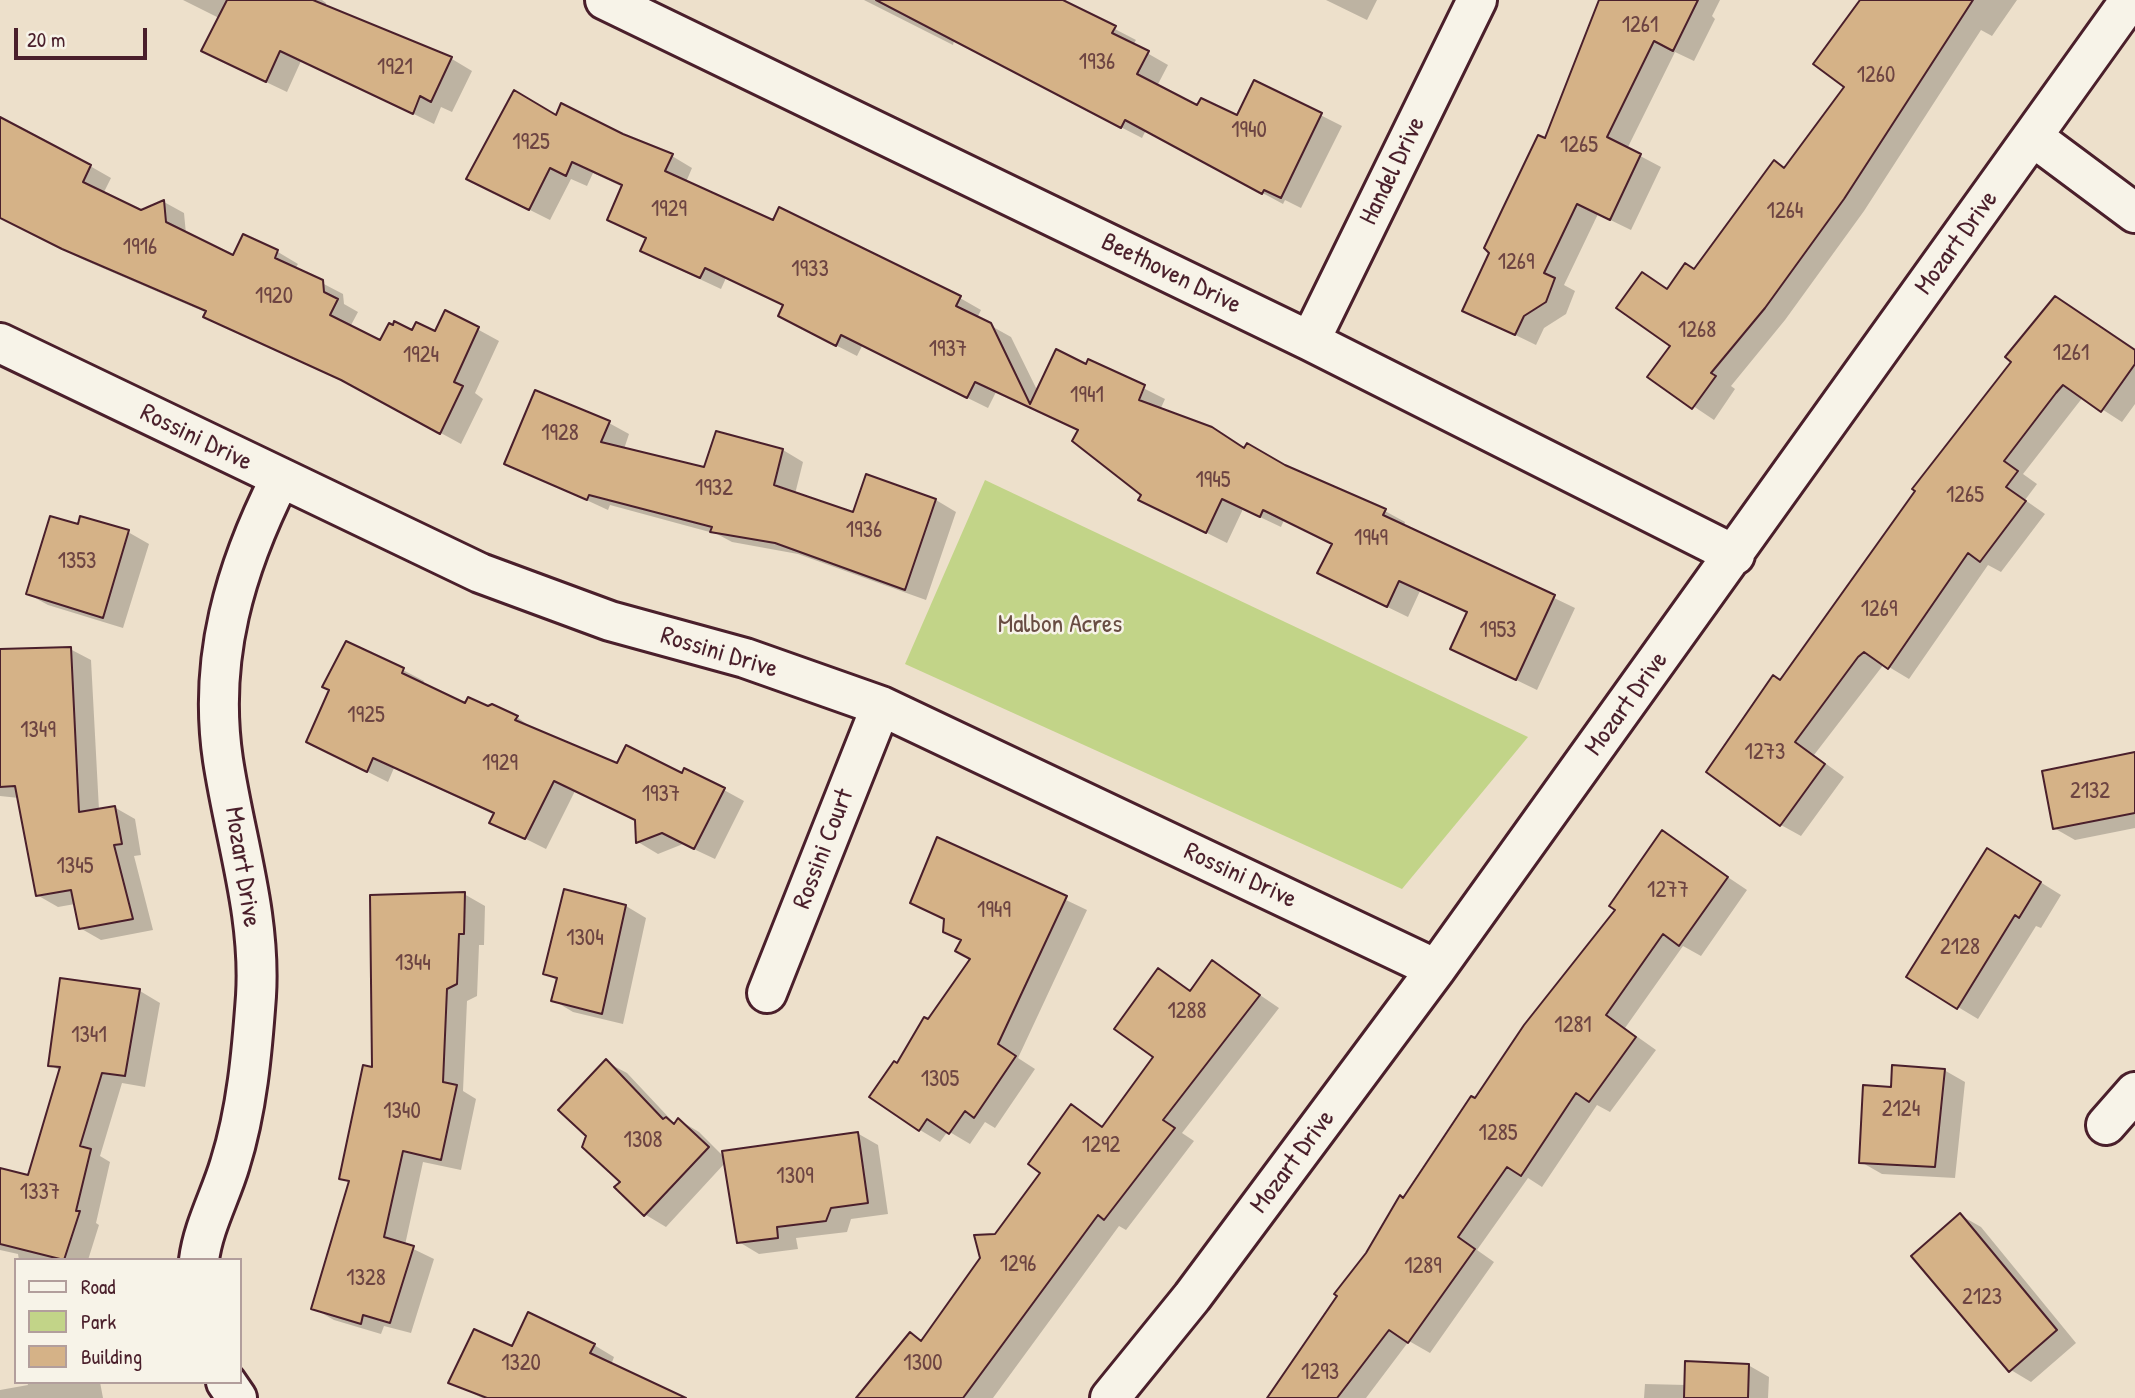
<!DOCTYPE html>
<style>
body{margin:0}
#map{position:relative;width:2135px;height:1398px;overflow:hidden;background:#ede0cb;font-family:"Patrick Hand",sans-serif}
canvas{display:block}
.legend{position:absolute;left:14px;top:1258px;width:228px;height:126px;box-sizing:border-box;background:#f7f3e8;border:2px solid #b29e9c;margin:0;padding:9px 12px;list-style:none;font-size:21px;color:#4a1f2b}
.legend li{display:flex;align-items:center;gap:14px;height:35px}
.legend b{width:35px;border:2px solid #b29e9c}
.scale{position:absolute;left:14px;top:28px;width:133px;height:32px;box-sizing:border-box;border:4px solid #4a1f2b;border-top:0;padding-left:9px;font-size:21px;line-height:24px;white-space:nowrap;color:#4a1f2b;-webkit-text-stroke:5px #f7f3e8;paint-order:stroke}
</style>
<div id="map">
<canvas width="2135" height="1398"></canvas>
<ul class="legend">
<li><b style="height:9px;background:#f7f3e8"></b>Road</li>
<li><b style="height:19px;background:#c2d488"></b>Park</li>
<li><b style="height:19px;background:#d5b287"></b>Building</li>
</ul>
<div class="scale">20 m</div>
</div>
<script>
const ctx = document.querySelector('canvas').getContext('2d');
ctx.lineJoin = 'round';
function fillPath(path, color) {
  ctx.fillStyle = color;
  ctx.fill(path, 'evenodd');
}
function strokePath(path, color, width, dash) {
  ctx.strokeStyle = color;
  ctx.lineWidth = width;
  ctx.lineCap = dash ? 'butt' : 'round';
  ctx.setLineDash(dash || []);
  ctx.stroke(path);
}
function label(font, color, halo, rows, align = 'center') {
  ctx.font = font + ' "Patrick Hand",sans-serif';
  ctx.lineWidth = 5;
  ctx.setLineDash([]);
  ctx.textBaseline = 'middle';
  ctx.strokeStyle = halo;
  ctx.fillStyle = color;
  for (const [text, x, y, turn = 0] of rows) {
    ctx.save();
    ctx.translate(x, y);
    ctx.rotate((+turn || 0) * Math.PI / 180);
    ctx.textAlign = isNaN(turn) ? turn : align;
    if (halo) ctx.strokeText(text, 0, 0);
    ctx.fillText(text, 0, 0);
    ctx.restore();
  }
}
fillPath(new Path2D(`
 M985,480L1528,737L1402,889L905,664Z`), '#c2d488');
fillPath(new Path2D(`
 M183,0H322L326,3L324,72L301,61L287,92L224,62L204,50L219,18Z
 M864,0H1059L1136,40L1133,45L1168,65L1157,86L1198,107L1238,118L1255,82L1342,126L1301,208L1285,200L1283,204L1146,130L1142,138L954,41L953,45Z
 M1326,0H1377L1367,20Z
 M1600,0H1720L1712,16L1715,19L1694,61L1675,52L1627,149L1661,167L1631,230L1598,214L1564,285L1575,291L1566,314L1544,328L1536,345L1464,310L1546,140Z
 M1891,0H2017L1992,36L1981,30L1864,211L1785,320L1731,386L1735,389L1714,420L1650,377L1672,346L1643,274L1669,290L1695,271L1786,169L1846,87Z
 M366,24L452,59L472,71L452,112L441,107L434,124L341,78Z
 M557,117L622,136L672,156L692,168L686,182L774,222L780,209L960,298L981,310L977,318L1011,337L1038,392L1087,367L1089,361L1165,399L1160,410L1385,511L1405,522L1404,526L1575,608L1537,690L1452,649L1468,614L1420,591L1408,617L1340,584L1333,544L1284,520L1281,527L1243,509L1227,543L1141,500L1143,494L1079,431L996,392L988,408L862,346L857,356L800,327L784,306L726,278L721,289L663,262L642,250L647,239L610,219L623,187L593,173L587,186L571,179L550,220L468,179Z
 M0,130L90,166L111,178L103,194L141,212L164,202L184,213L186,234L233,257L243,236L278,252L298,264L295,269L343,294L344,304L358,312L350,327L381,342L412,333H435L446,312L499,341L475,393L483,399L461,444L364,391L226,328L205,316L207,313L84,260L0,218Z
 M2135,350V404L2122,422L2083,397L2023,474L2037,484L2025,500L2045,514L2001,572L1988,565L1909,679L1884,664L1814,755L1844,777L1801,836L1781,825V682L2013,361Z
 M609,423L629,434L624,449L705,470L717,433L783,450L803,462L795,494L854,514L867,476L936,500L956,512L926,600L798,554L732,542L717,534L610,505L608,510L506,463Z
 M79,527L128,532L149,544L123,628L48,605L28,594Z
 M347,643L403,670L424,681L422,685L466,705L517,717L536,731L618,765L682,775L724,790L744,801L715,859L683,844L658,854L638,842L637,821L575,791L546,849L492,822L495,815L394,768L388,782L308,742L331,690Z
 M70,649L91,660L99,810L114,807L135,819L141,855L134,856L153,930L101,940L80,928L75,904L58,907L37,895L19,798L0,796V651Z
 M2135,754V828L2075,840L2054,828Z
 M1662,833L1747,890L1701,956L1683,946L1625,1028L1656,1050L1610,1112L1597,1105L1542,1187L1528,1178L1477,1250L1494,1262L1430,1353L1409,1341L1366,1398H1269L1404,1200L1618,910Z
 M938,839L1087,910L1018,1058L1035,1069L995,1128L985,1122L970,1144L948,1131L940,1142L920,1130L898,1065L972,959L962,941L945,931L946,920L912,903Z
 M2008,862L2061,895L2041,928L2036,926L1978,1019L1958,1007Z
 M464,894L485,906L484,945H479L477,996L467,1001L463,1091L476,1099L461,1170L423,1162L405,1245L434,1259L411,1333L384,1326L381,1334L334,1320L313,1308L350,1183L341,1178L374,1069Z
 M626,906L646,918L623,1024L573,1012L553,1000L558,981L545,973Z
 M1213,963L1279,1008L1182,1133L1194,1141L1126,1230L1119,1226L993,1398H864L911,1334L923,1341L1042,1172L1071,1106L1104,1127L1155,1056L1158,970L1192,992Z
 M62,980L140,991L160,1003L145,1087L122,1083L100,1156L110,1162L96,1223L99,1225L88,1260H19L18,1254L0,1250V1170L29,1177L61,1071L50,1065Z
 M606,1062L627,1073L674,1123L679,1120L699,1132L724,1157L857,1133L878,1145L888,1214L851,1219L847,1232L796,1238L798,1249L759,1254L739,1242L725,1163L666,1227L646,1215L617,1187L622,1181Z
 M1944,1070L1965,1082L1955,1178L1882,1174L1861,1162L1893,1089Z
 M1960,1215L1981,1227L2076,1343L2031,1382L2011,1370Z
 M594,1345L614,1357L611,1365L679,1398H482L451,1382L513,1348Z
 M1748,1365L1769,1377L1768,1398H1644L1645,1384L1686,1385Z
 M27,1382H100L103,1398H0V1390L28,1385Z`), '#0003');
const building = new Path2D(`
 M227,0H313L452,57L431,102L420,96L413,114L280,51L266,82L201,51Z
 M876,0H1063L1116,26L1112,33L1149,51L1137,74L1197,105L1201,98L1237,115L1254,80L1322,113L1281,198L1264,190L1262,194L1125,120L1121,128Z
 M1599,0H1698L1673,51L1654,41L1607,137L1641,154L1610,220L1577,204L1544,273L1555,278L1546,302L1524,316L1515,335L1462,311L1489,253L1484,248L1502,210L1538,135L1545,138Z
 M1860,0H1973L1844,199L1765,308L1711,373L1716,376L1692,409L1647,377L1670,346L1616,308L1642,272L1667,289L1685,263L1694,269L1774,160L1784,168L1844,87L1813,64Z
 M514,90L556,115L561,103L623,134L673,154L665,171L773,220L779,207L961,296L956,306L991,323L1030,404L1056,349L1086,364L1088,359L1145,385L1139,400L1212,427L1244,448L1247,443L1285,465L1386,509L1383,515L1555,595L1516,680L1450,649L1467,612L1399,581L1387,607L1317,573L1332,544L1263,510L1260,517L1222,499L1206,533L1138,500L1141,495L1072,441L1078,430L975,382L967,398L841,335L836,346L778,316L783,305L705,268L700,278L640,251L646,238L607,220L622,185L572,162L566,176L550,168L529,210L466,179Z
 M0,117L91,165L83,182L141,210L164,200L166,222L233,255L243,234L278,250L275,258L323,280L324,292L338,299L330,315L380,340L389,323L393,325L394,321L412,330L416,322L435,331L445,310L479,327L454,382L463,386L440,434L341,380L203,317L206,311L62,249L0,218Z
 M2055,296L2135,350V364L2101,412L2063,385L2056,393L2004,461L2018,471L2006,487L2026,501L1980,562L1968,553L1888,669L1864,652L1858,657L1795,742L1825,764L1780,826L1706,772L1773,675L1780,680L1915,491L1912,489L2011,362L2005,357Z
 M535,390L610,421L601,442L704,467L716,431L783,449L774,485L853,512L866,474L936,499L905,590L775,543L710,532L712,527L589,495L587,500L504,464Z
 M50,516L78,524L80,516L129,530L103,618L26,594Z
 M346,641L404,668L402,673L465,703L468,697L488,706L492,704L518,716L515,720L617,763L626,745L682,773L684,768L725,788L694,849L662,833L636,843L635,820L554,781L525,839L489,823L494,813L373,758L367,772L306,742L329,690L322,687Z
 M71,647L79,812L115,806L122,844L114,845L133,919L79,929L71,890L36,896L15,786L0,787V649Z
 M2135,752V813L2053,829L2042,771Z
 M1662,830L1728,877L1679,946L1663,934L1606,1015L1636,1037L1589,1102L1576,1093L1521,1176L1507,1167L1458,1237L1475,1249L1408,1343L1389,1330L1337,1398H1267L1337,1296L1334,1294L1366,1253L1400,1195L1403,1198L1471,1096L1475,1098L1524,1025L1615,910L1609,906Z
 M937,837L1067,896L998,1044L1016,1056L974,1118L965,1111L949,1134L927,1119L919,1131L869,1097L894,1061L897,1063L924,1017L928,1019L970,959L955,951L961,940L943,932L944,919L910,903Z
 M1987,848L2041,882L2019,918L2015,915L1957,1009L1906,977Z
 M564,889L626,905L602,1014L551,1001L557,978L543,974Z
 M465,892L464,934H459L457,984L447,989L443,1082L457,1085L441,1160L403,1151L384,1237L414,1246L390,1323L363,1315L361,1324L311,1309L349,1181L339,1179L363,1065L372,1067L370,895Z
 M1212,960L1260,995L1163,1120L1175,1128L1104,1220L1098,1215L963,1398H856L910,1332L921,1341L980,1258L974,1235L995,1234L1040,1173L1028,1164L1071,1104L1102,1127L1153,1057L1114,1029L1158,968L1190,991Z
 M60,978L140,989L125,1076L102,1073L80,1146L91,1149L76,1211H80L64,1260L0,1244V1168L28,1175L60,1067L48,1066Z
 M606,1059L663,1119L666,1117L674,1124L678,1118L709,1147L644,1216L614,1187L620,1182L582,1147L586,1136L558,1110Z
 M1892,1065L1945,1069L1935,1167L1859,1163L1863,1085L1891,1087Z
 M858,1132L868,1203L831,1208L826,1221L777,1227L778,1238L737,1243L722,1151Z
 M1960,1213L2057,1330L2009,1372L1911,1256Z
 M528,1312L595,1344L590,1353L686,1398H487L448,1383L474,1329L512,1346Z
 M1685,1361L1749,1364L1748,1398H1684Z`);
fillPath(building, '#d5b287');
strokePath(building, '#4a1f2b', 2);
const minor = new Path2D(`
 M605,0L1310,341L1735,555
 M2033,137L2135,213
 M1310,341L1477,0
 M0,343L480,573L610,621L745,658L881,706L1436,969
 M767,993L881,706
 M2106,1125L2135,1092
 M199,1260C203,1227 221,1195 230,1164C247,1110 252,1052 256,996C261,915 235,839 223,760C208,659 235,568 280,479
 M226,1382L237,1398
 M1110,1398L1192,1297L1436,969L2130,0`);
strokePath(minor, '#4a1f2b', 44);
strokePath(minor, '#f7f3e8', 38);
label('23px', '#6d4442', null, [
 ["1261",1640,26],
 ["1936",1097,63],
 ["1921",395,68],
 ["1260",1876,76],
 ["1940",1249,131],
 ["1925",531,143],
 ["1265",1579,146],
 ["1929",669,210],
 ["1264",1785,212],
 ["1916",140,248],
 ["1269",1516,263],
 ["1933",810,270],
 ["1920",274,297],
 ["1268",1697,331],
 ["1937",948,350],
 ["1261",2071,354],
 ["1924",421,356],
 ["1941",1087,396],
 ["1928",560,434],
 ["1945",1213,481],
 ["1932",714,489],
 ["1265",1965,496],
 ["1936",864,531],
 ["1949",1371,539],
 ["1353",77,562],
 ["1269",1879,610],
 ["1953",1498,631],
 ["1925",366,716],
 ["1349",38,731],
 ["1273",1765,753],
 ["1929",500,764],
 ["2132",2090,792],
 ["1937",661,795],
 ["1345",75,867],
 ["1277",1668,891],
 ["1949",994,911],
 ["1304",585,939],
 ["2128",1960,948],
 ["1344",413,964],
 ["1288",1187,1012],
 ["1281",1573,1026],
 ["1341",89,1036],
 ["1305",940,1080],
 ["2124",1901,1110],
 ["1340",402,1112],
 ["1285",1498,1134],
 ["1308",643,1141],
 ["1292",1101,1146],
 ["1309",795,1177],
 ["1337",40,1193],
 ["1296",1018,1265],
 ["1289",1423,1267],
 ["1328",366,1279],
 ["2123",1982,1298],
 ["1320",521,1364],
 ["1300",923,1364],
 ["1293",1320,1373]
]);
label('26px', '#4a1f2b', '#f7f3e8', [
 ["Handel Drive",1393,171,-64],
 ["Mozart Drive",1957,243,-54],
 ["Beethoven Drive",1171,274,26],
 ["Rossini Drive",196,438,26],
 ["Rossini Drive",719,653,17],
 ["Mozart Drive",1627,704,-54],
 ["Rossini Court",824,849,-69],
 ["Mozart Drive",242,867,81],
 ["Rossini Drive",1240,876,25],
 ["Mozart Drive",1293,1162,-53]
]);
label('26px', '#684c42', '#f7f3e8', [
 ["Malbon Acres",1060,625]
]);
</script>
